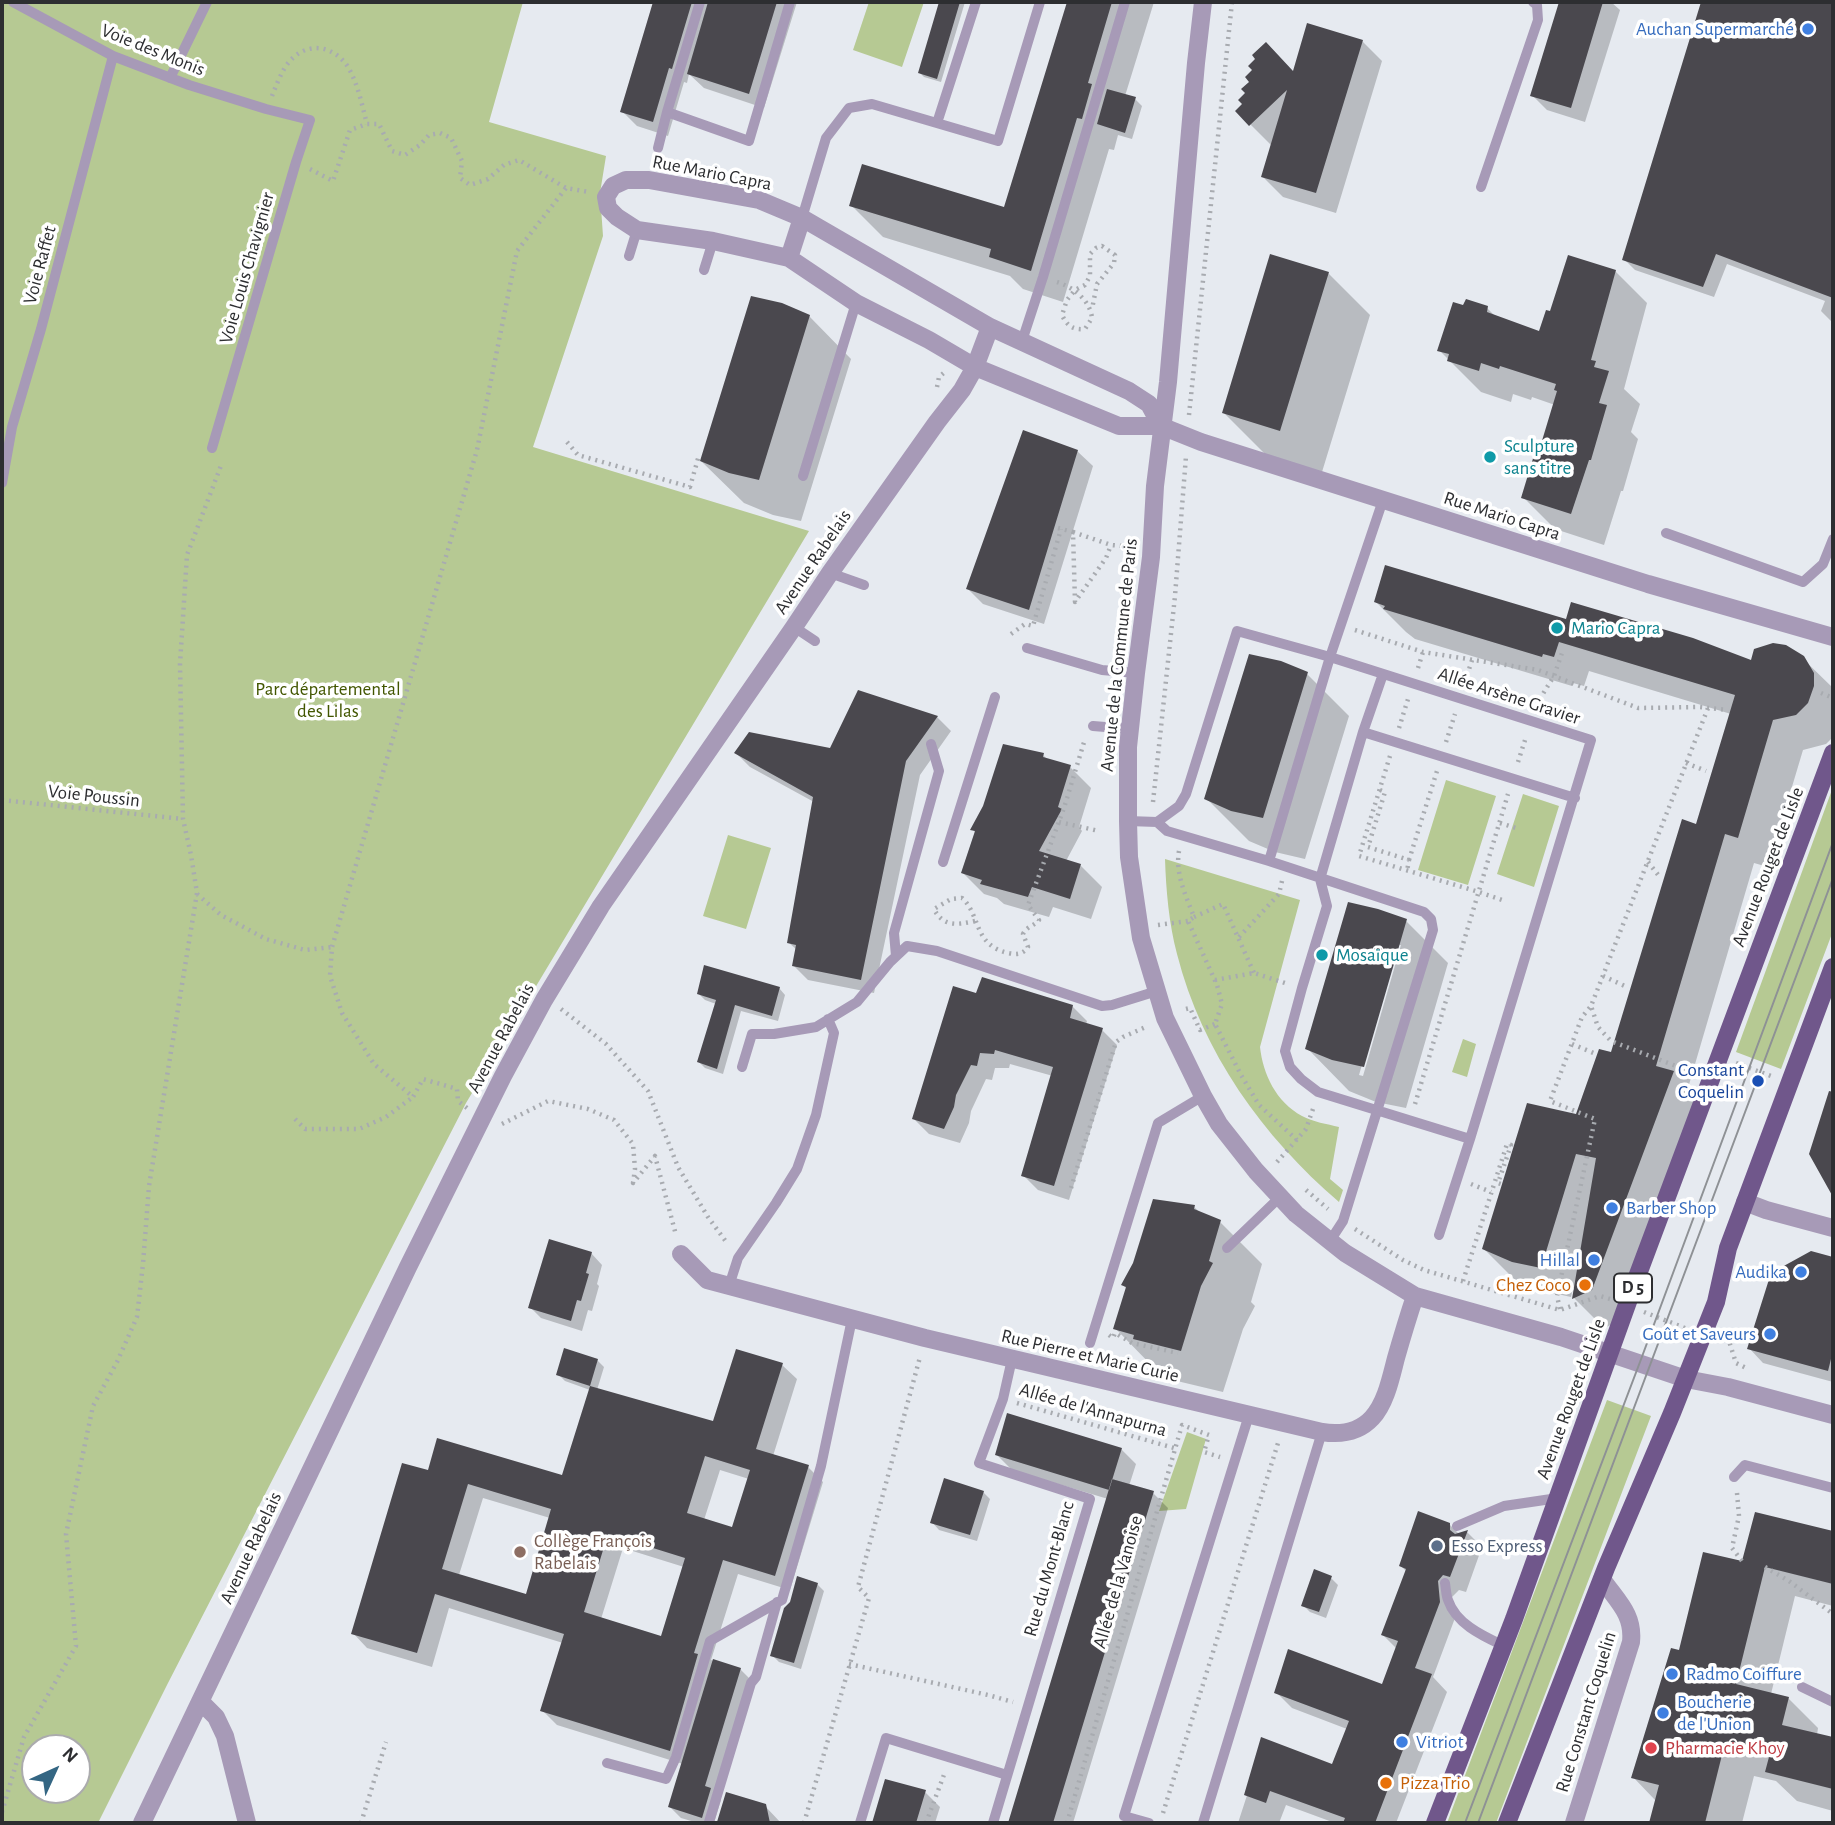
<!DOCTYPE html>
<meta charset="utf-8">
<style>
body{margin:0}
#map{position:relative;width:1835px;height:1825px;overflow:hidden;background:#e6eaf0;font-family:"Alegreya Sans",sans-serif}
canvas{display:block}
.frame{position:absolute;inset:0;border:4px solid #2d2e31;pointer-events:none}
.north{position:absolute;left:21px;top:1734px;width:70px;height:70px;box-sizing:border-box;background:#fff;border:2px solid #ababad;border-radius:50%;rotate:45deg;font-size:19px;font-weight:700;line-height:28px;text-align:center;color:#2d2e31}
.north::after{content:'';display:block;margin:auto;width:24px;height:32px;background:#346683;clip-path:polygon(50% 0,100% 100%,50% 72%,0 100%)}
</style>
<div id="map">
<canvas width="1835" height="1825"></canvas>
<div class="frame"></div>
<div class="north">N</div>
</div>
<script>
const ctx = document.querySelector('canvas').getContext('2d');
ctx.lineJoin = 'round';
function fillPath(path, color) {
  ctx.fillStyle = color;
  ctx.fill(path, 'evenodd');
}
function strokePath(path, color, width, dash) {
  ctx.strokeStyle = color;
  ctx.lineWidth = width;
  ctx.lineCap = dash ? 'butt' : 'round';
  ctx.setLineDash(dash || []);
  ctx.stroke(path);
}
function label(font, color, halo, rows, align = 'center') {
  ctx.font = font + ' "Alegreya Sans",sans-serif';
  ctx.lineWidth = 7;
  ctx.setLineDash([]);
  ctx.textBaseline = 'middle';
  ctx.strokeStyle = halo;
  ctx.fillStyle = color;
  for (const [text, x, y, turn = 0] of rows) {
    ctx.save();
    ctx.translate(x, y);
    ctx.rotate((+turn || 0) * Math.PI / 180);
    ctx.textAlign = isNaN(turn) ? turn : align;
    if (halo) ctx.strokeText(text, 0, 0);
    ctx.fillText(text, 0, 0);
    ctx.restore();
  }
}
fillPath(new Path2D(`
 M2,2H523L489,122L606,156L600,193L603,236L533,447L809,531L466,1103L168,1683L98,1823H2ZM35,1748H77V1790H35Z
 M869,2H924L902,67L853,50Z
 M1446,780L1496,796L1468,885L1418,870Z
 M1833,787V931L1781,1069L1736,1052Z
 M1523,794L1559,806L1534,887L1497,874Z
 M728,835L771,848L746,929L703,916Z
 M1165,859L1300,900L1260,1047C1263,1074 1276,1102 1302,1116C1313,1122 1327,1124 1339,1127L1330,1179L1343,1190L1339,1202C1263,1137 1202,1052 1177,954C1169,924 1166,890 1165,859Z
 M1463,1039L1476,1044L1467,1077L1452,1072Z
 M1607,1400L1651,1416L1496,1823H1447Z
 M1187,1432L1206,1439L1186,1509L1159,1511Z`), '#b6c993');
fillPath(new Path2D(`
 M654,2H797L764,108L704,88L689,74L687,83L684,82L668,136L637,126L622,111Z
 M941,2H965L941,82L924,77L920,73Z
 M1068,2H1154L1125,96L1135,99L1142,106L1132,139L1118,135L1114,150L1109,149L1063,302L1023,289L1010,276L883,237L851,205L1005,210Z
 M1560,2H1611L1620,10L1585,122L1547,110L1532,95Z
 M1703,2H1833V323L1821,311L1825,301L1727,264L1714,297L1635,270L1624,259Z
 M1362,41L1382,61L1336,213L1283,197L1263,177L1272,146L1237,111L1294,73Z
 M1615,271L1647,303L1624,389L1640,404L1631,432L1638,439L1623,491H1621L1604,545L1555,529L1523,497L1555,405L1532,397L1531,400L1513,394L1511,402L1481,392L1439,350L1487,308L1497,318L1541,334L1551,313Z
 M1328,273L1370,315L1322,472L1266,455L1224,413Z
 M809,316L851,359L801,521L773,515L744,503L701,461Z
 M1077,451L1093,466L1044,624L983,604L968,589Z
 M1376,602L1567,622L1752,662L1797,653L1833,688V737L1826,744L1803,750L1768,867L1754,863L1688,1088L1703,1103L1622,1320L1604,1328L1574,1298L1576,1289L1573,1288L1571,1297L1544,1291L1514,1279L1484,1249L1577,1116L1612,1055L1697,826L1731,714L1589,671L1584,686L1573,683L1572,686L1415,639L1406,632Z
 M1307,674L1349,716L1305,859L1275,852L1249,841L1206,798Z
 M859,693L937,717L951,731L920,775L874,993L808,980L794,966L797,950L788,942L814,802L750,767L736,753L831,750Z
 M1043,755L1048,760L1070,767L1091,788L1079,827L1082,831L1066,861L1080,865L1102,887L1091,919L1053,907L1049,917L1004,904L997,898L984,894L963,873L976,833L972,829Z
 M1406,921L1448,963L1406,1108L1376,1102L1349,1091L1307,1048ZM1397,945H1401L1363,1076L1359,1075Z
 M779,988L785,995L778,1021L741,1011L723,1074L705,1068L699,1062L716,1004L705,1000L699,994Z
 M978,996L1072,1006L1087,1021L1086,1025L1102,1030L1117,1045L1069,1200L1038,1190L1023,1175L1053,1076L1010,1064L1009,1068H995L992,1080L986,1079L971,1111L969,1123L960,1143L929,1134L914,1119Z
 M1833,1084V1193L1811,1153Z
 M1194,1207L1202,1214L1220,1222L1262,1264L1251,1302L1255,1306L1243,1329L1223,1392L1177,1381L1171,1375L1157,1371L1115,1328L1127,1289L1123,1285Z
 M591,1253L602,1265L597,1284L599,1286L592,1311L588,1310L582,1331L541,1318L530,1307Z
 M1811,1253L1833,1259V1382L1763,1363L1749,1348Z
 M597,1360L604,1367L597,1390L714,1424L782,1365L797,1379L773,1456L808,1467L823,1482L790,1590L738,1574L711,1660L740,1669L751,1680L716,1795L721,1800L714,1823H698L681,1818L670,1807L683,1764L557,1725L542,1710L563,1643L449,1608L432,1667L367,1648L353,1633L429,1473L563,1477L590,1390L565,1381L558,1374ZM720,1470L749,1479L733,1529L704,1520ZM483,1498L550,1518L527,1597L459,1575ZM623,1548L684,1567L662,1638L601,1619Z
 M1121,1449L1136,1464L1129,1486L1153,1493L1168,1508L1073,1823H1012L1108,1499L1012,1470L997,1455Z
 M983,1492L990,1499L977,1541L939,1530L932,1522Z
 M1756,1514L1833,1533V1606L1795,1596L1771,1694L1788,1698L1818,1728L1817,1735L1833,1739V1811L1797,1801L1776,1781L1754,1776L1742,1823H1650L1656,1801L1633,1777L1680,1652L1743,1563Z
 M1449,1524L1459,1534L1467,1532L1482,1547L1466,1592L1459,1590L1452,1597L1455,1618L1433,1677L1447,1692L1396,1823H1335L1286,1805L1279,1823H1238L1251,1783L1333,1766L1347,1729L1292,1708L1276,1692L1383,1687L1397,1649L1383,1635L1407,1572L1401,1566Z
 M1331,1578L1338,1585L1326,1618L1310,1612L1303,1605Z
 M817,1584L824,1591L801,1669L779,1662L772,1655Z
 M886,1781L925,1792L940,1807L935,1823H873Z
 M727,1795L765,1806L781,1823H718Z`), '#0003');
fillPath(new Path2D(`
 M653,2H692L672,69L669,68L653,122L620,112Z
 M708,2H777L749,94L687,74Z
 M939,2H960L937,79L918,73Z
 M1067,2H1112L1088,83L1092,84L1082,119L1077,118L1031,271L989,257L991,249L849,206L862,164L1004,207Z
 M1559,2H1603L1571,108L1530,96Z
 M1701,2H1833V298L1716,254L1703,287L1622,260Z
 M1307,23L1363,40L1316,193L1261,177L1287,90L1249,126L1235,111L1242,104L1238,100L1245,93L1241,89L1249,82L1245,77L1252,70L1248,66L1255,59L1252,55L1266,42L1293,71Z
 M1107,89L1136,97L1125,133L1097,124Z
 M1270,254L1329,272L1280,431L1222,413Z
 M1568,255L1616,270L1591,360L1596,361L1594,367L1609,371L1599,403L1607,405L1591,460H1589L1571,514L1521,498L1538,442L1541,444L1557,391L1554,390L1556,384L1500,366L1499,369L1481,363L1479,371L1447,361L1449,354L1437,351L1453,302L1463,305L1466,299L1488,306L1487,312L1539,331L1546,310L1550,311Z
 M751,296L782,303L810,315L759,480L729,473L700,461Z
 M1023,430L1078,450L1029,610L966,589Z
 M1385,565L1566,619L1571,602L1693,638L1751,660L1754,649L1773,643L1786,645L1804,656L1814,673V686L1808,703L1796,715L1773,720L1738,838L1725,834L1656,1066L1674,1071L1592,1290L1572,1299L1596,1158L1576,1154L1541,1268L1512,1262L1482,1249L1527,1103L1576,1114L1599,1049L1611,1052L1682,819L1696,824L1735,695L1559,642L1554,657L1543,654L1542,657L1383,609L1385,606L1374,602Z
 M1249,654L1281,661L1308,672L1263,818L1231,811L1204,799Z
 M858,690L938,716L906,761L861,980L792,966L796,945L787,943L813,797L734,753L749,732L830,748Z
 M1003,744L1044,753L1043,757L1071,765L1058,807L1062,809L1039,851L1081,864L1070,899L1032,887L1028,897L980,884L982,880L961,873L975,831L970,830L983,806Z
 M1348,902L1378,909L1407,919L1364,1067L1332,1060L1305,1049Z
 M704,965L780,987L772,1016L735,1005L717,1069L697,1062L716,1000L697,994Z
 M982,977L1073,1005L1070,1018L1103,1028L1054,1186L1021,1176L1053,1067L995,1050L994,1054L980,1053L977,1066L971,1065L956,1095L954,1107L944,1129L912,1119L953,986L976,993Z
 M1829,1091L1833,1092V1197L1809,1154Z
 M1153,1199L1195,1205L1194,1209L1221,1220L1209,1261L1213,1263L1201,1286L1181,1351L1133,1339L1134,1335L1113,1329L1126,1287L1121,1285L1133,1263Z
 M549,1239L592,1252L586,1273L589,1274L581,1301L577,1300L571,1321L528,1308Z
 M1811,1251L1833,1257V1351L1828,1371L1747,1349L1771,1273Z
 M564,1348L598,1359L590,1386L556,1375Z
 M736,1349L783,1363L756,1449L809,1465L775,1576L723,1560L694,1653L698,1654L670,1751L540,1711L564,1634L435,1594L417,1653L351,1634L402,1463L428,1470L437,1438L562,1475L590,1386L713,1421ZM705,1456L750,1470L732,1527L687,1513ZM468,1484L551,1509L526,1594L442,1569ZM608,1534L685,1558L661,1636L584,1612Z
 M1007,1413L1122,1448L1109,1490L995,1455Z
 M944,1478L984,1491L970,1535L930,1523Z
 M1112,1479L1154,1491L1053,1823H1008Z
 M1418,1511L1450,1523V1530L1455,1534L1468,1530L1450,1577L1443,1575L1438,1581L1440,1602L1415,1668L1432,1674L1375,1823H1343L1345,1818L1270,1791L1266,1803L1244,1795L1261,1737L1332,1764L1349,1721L1274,1693L1288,1649L1382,1684L1398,1641L1381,1635L1406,1569L1399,1566Z
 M1755,1512L1833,1531V1584L1765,1567L1736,1684L1789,1697L1782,1725L1833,1737V1789L1765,1772L1769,1757L1724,1747L1705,1823H1649L1659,1785L1631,1778L1671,1648L1679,1650L1703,1552L1742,1561Z
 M1314,1569L1332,1576L1319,1612L1301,1606Z
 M797,1576L818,1583L794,1663L770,1656L784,1608L790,1602Z
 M713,1659L741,1668L705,1786L711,1788L702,1818L668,1807Z
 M885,1779L926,1790L916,1823H872Z
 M726,1792L766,1804L770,1823L717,1822Z`), '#4a484e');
strokePath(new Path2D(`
 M272,96C276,86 280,75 286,66C303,41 332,43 348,67C358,84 362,105 367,124
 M310,169L333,181L350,130L367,124H379L392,151L405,155L420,145L429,135L440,133L451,138L462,161L460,178L470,185L488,179L504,165L519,160L566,188L589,192
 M1057,282C1073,287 1090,300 1092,318L1085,329C1073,330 1067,326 1062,315L1067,300L1075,290L1085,285L1090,276V254L1096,248L1102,246L1115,255L1114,263L1097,284L1092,309
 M937,387L939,377L946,371
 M1189,415L1232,2
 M567,442L578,455L690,487L699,455
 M1058,528L1073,532L1075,602L1106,558L1111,545
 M1073,532L1111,545L1133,547
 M1355,630L1423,652L1538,670L1638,708L1700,707L1728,710
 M1011,634L1025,624L1033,626L1061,529
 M1418,668L1423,652
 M1465,682L1472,660
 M1821,693L1833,698
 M1536,705L1554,676L1563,650
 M1399,728L1408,699
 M1446,742L1455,714
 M1390,756L1359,856L1479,892L1505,901
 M1518,762L1526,737
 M1686,763L1706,771
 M1380,790L1385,792L1368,847L1409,860L1407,871
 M2,800L183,819
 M1153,802L1175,596L1186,456
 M1059,822L1099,831
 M1500,823L1519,829
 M1179,851C1175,874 1186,896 1194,917L1188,921L1217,985L1222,1004L1215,1024L1241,1075L1259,1105L1297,1140
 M1409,860L1437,771
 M1648,862L1659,876
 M197,894L221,915L266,939L305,950L332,947
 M1194,917L1223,904L1254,973
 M975,921C957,925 943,927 934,909L951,899L962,898C981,915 973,945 1008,953C1017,955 1023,954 1028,947L1023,934C1027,926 1034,926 1039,920L1028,905L1064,808L1085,739
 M1158,925L1188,921
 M1239,937L1279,894L1282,881
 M1603,976L1627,987
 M1215,980L1254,973L1285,983
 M561,1009L606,1044L648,1091L678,1167L708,1217L727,1243
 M1186,1009L1190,1008L1200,1030L1215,1024
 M1572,1044L1596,1054
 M1736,1063L1771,1076
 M1694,1073L1611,1041L1598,1027L1591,1006L1708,708
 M1415,1104L1508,794
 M467,1108L458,1101L457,1089L423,1079L413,1097L374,1064L342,1013L330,976L332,947L477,450L517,251L566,188
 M295,1119L305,1129H359L386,1117L413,1097
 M502,1124L548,1101L588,1109L614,1120L633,1144L635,1169L633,1183L655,1156L676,1235
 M1277,1162L1306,1129L1313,1109
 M1471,1184L1491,1192
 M1071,1188L1116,1042L1123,1037L1148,1026
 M1306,1190L1328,1209
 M1355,1229L1403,1260L1424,1270L1560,1310L1600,1296L1610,1299
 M1463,1281L1507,1144L1511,1145L1498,1183L1501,1184
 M1560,1309L1557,1296L1595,1119L1550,1101L1582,1017L1591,1006
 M1644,1312L1685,1328
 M1730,1330L1728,1338L1736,1363L1748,1369
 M1109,1335L1113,1338L1115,1333L1132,1343L1178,1353
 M1017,1403L1174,1448
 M1737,1493L1739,1516L1732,1548L1742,1561
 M1765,1567L1789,1581L1833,1614
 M849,1664L988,1695L1013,1702
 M2,1812L24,1737L76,1646L66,1534L93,1406L117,1362L137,1317L143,1264L149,1186L197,893L191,855L183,819L180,664L187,555L222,463
 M1163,1813L1278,1443
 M361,1823L386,1742
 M804,1823L869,1598L858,1587L920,1357
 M926,1823L945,1772
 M1067,1823L1182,1425L1209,1435L1204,1452L1220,1457`), '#a8abb0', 4.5, [2, 5]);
strokePath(new Path2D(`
 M13,2L113,56L189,85L266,109L310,120L296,162L212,448
 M170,78L207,2
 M667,112L749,141L790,2
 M937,123L976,2
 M658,148L667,112L700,2
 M1481,187L1538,20L1537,5L1533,2
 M802,218L826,138L849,108L872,104L998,141L1040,2
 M629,256L637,230
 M704,270L713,241
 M1022,341L1043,277L1125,2
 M803,476L856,303
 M2,483L12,427L41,329L113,56
 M1666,533L1803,582L1823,564L1833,539
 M830,573L864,585
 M794,627L815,641
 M1027,648L1102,670L1136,673
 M1383,674L1363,732L1320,879L1327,906L1302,988L1285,1051L1290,1067L1301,1079L1318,1092L1470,1139L1439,1235
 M1093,726L1130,729
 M1363,732L1575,798
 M1128,821L1157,822L1167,831L1269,861L1330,657L1383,500
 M1157,822L1179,806L1186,794L1237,631L1330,657L1591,740L1470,1139
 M1269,861L1424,912L1431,919L1433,930L1343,1221L1330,1241
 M943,862L995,697
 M896,956L894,933L939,771L931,744
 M742,1067L752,1034H774L816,1027L857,1002L890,962L907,946L937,951L1102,1006L1112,1005L1157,991
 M1227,1248L1280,1197
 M729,1286L738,1258L776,1203L797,1169L816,1115L834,1033L828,1019
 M1090,1343L1158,1123L1203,1096
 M1734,1477L1745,1465L1833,1488
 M1457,1526L1504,1506L1558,1498
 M1445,1583C1446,1589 1446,1595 1448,1600C1456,1624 1483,1636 1504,1646
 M1802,1687L1833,1702
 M607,1763L666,1779L676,1757L710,1641L782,1600L821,1466L852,1319
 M709,1822L751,1683L756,1677L777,1602
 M860,1823L886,1738L1007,1775
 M993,1823L1090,1499L979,1463L1003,1399L1012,1359
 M1149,1823L1124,1816L1249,1415
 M1203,1823L1322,1432`), '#a79ab7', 10);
strokePath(new Path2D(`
 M1203,2L1196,63L1168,382L1155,486L1151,557L1136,673L1128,747V821L1129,857L1141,938L1165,1018L1203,1096L1219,1124L1256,1171L1296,1214L1345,1253L1415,1296L1561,1337L1686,1379L1728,1387L1833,1415
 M626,180H649L759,200L802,218L990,327L1129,391L1149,404L1161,426H1119L975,367L929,340L856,303L789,258L713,241L637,230L617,217L608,208L606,197L613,186Z
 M789,258L802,218
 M1161,426L1201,442L1648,584L1833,637
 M1745,1202L1766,1210L1833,1228
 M681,1254L707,1280L925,1338L1322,1432C1341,1435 1359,1432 1372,1418C1386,1403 1391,1377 1396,1358C1402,1337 1408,1317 1415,1296
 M201,1702L216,1717L225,1736L247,1823
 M142,1823L408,1267L503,1076L544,1000L601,906L794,627L830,573L937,422L962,390L975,367L990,327
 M1574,1823L1631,1642C1634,1614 1617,1601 1602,1579`), '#a79ab7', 18);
strokePath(new Path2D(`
 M1435,1823L1514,1619L1634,1285L1833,753
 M1507,1823L1606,1568L1672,1413L1716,1302L1728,1248L1833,967`), '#70578b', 18);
strokePath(new Path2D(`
 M1465,1823L1640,1362L1833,842
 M1478,1823L1833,878`), '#8e9195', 2);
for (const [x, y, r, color] of [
 [1808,29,7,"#3f7fe0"],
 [1490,457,7,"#0f9aa8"],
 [1557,628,7,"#0f9aa8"],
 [1322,955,7,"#0f9aa8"],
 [1758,1081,7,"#1a4fb4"],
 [1612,1208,7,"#3f7fe0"],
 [1594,1260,7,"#3f7fe0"],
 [1801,1272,7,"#3f7fe0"],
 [1585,1285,7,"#e8710a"],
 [1770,1334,7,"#3f7fe0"],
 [1437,1546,7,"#5c6f8a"],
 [520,1552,7,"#8d6e63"],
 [1672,1674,7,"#3f7fe0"],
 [1663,1713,7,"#3f7fe0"],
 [1402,1742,7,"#3f7fe0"],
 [1651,1748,7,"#e0444e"],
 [1386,1783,7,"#e8710a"]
]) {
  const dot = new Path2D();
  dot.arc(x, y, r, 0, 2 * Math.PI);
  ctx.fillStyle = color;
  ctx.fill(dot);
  strokePath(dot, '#fff', 2.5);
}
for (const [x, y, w] of [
 [1633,1288,38]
]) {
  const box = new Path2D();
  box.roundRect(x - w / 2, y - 14.5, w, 29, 5);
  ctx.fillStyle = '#fff';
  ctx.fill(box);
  strokePath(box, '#2d2e31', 2);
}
label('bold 18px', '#2d2e31', null, [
 ["D 5",1633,1288]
]);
label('19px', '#366cbe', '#fff', [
 ["Auchan Supermarché",1794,29],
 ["Barber Shop",1626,1208,"left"],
 ["Hillal",1580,1260],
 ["Audika",1787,1272],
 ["Goût et Saveurs",1756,1334],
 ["Radmo Coiffure",1686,1674,"left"],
 ["Boucherie",1677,1702,"left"],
 ["de l'Union",1677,1724,"left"],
 ["Vitriot",1416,1742,"left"]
], 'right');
label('19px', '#2d2e31', '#fff', [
 ["Voie des Monis",153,50,22],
 ["Rue Mario Capra",712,173,11],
 ["Voie Raffet",40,265,-75],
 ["Voie Louis Chavignier",247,268,-74],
 ["Rue Mario Capra",1502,516,18],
 ["Avenue Rabelais",813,562,-56],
 ["Avenue de la Commune de Paris",1119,655,-84],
 ["Allée Arsène Gravier",1509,696,18],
 ["Voie Poussin",94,796,6],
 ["Avenue Rouget de Lisle",1768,867,-69],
 ["Avenue Rabelais",501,1038,-62],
 ["Rue Pierre et Marie Curie",1090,1356,13],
 ["Avenue Rouget de Lisle",1571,1399,-70],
 ["Allée de l'Annapurna",1093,1410,16],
 ["Avenue Rabelais",251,1548,-65],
 ["Rue du Mont-Blanc",1049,1569,-74],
 ["Allée de la Vanoise",1118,1582,-74],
 ["Rue Constant Coquelin",1586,1712,-73]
]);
label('19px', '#0d838f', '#fff', [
 ["Sculpture",1504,446],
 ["sans titre",1504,468],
 ["Mario Capra",1571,628],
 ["Mosaïque",1336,955]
], 'left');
label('19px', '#425600', '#fff', [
 ["Parc départemental",328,689],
 ["des Lilas",328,711]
]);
label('19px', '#164399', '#fff', [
 ["Constant",1744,1070],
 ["Coquelin",1744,1092]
], 'right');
label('19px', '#c56008', '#fff', [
 ["Chez Coco",1571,1285],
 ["Pizza Trio",1400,1783,"left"]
], 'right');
label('19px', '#785e54', '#fff', [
 ["Collège François",534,1541],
 ["Rabelais",534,1563]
], 'left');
label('19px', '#4e5e75', '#fff', [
 ["Esso Express",1451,1546]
], 'left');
label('19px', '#be3a42', '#fff', [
 ["Pharmacie Khoy",1665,1748]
], 'left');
</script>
